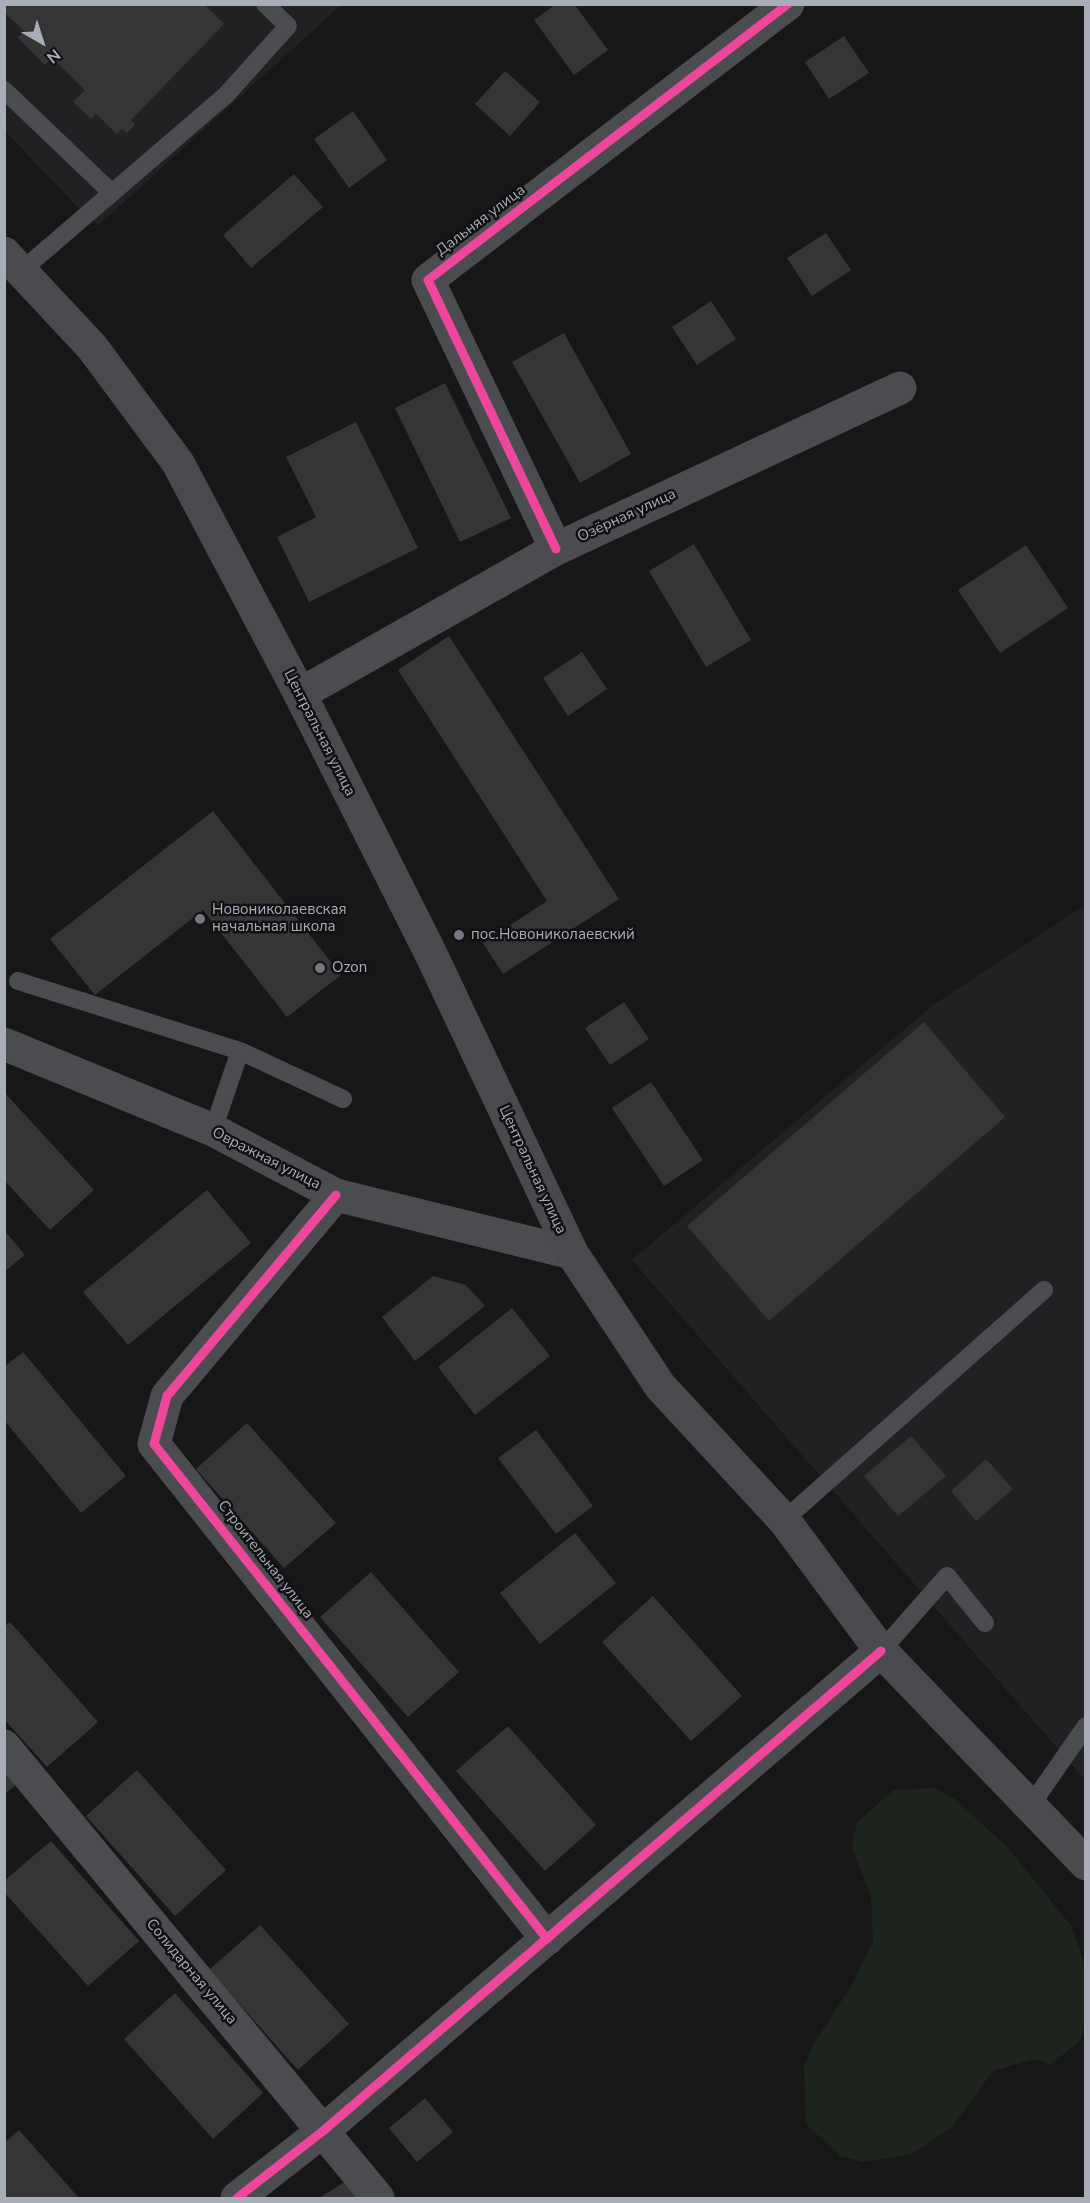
<!DOCTYPE html>
<meta charset="utf-8">
<style>
body{margin:0}
#map{position:relative;width:1090px;height:2203px;overflow:hidden;background:#171717;font-family:"Nunito Sans",sans-serif}
canvas{display:block}
.frame{position:absolute;inset:0;border:6px solid #a8adb8;pointer-events:none}
.north{position:absolute;left:12px;top:12px;width:60px;height:60px;-webkit-text-stroke:4px #111113;paint-order:stroke;rotate:141deg;font-size:16px;font-weight:700;line-height:24px;text-align:center;color:#a8adb8}
.north::after{content:'';display:block;margin:auto;width:21px;height:27px;background:#a8adb8;clip-path:polygon(50% 0,100% 100%,50% 72%,0 100%)}
</style>
<div id="map">
<canvas width="1090" height="2203"></canvas>
<div class="frame"></div>
<div class="north">N</div>
</div>
<script>
const ctx = document.querySelector('canvas').getContext('2d');
ctx.lineJoin = 'round';
function fillPath(path, color) {
  ctx.fillStyle = color;
  ctx.fill(path, 'evenodd');
}
function strokePath(path, color, width, dash) {
  ctx.strokeStyle = color;
  ctx.lineWidth = width;
  ctx.lineCap = dash ? 'butt' : 'round';
  ctx.setLineDash(dash || []);
  ctx.stroke(path);
}
function label(font, color, halo, rows, align = 'center') {
  ctx.font = font + ' "Nunito Sans",sans-serif';
  ctx.lineWidth = 5;
  ctx.setLineDash([]);
  ctx.textBaseline = 'middle';
  ctx.strokeStyle = halo;
  ctx.fillStyle = color;
  for (const [text, x, y, turn = 0] of rows) {
    ctx.save();
    ctx.translate(x, y);
    ctx.rotate((+turn || 0) * Math.PI / 180);
    ctx.textAlign = isNaN(turn) ? turn : align;
    if (halo) ctx.strokeText(text, 0, 0);
    ctx.fillText(text, 0, 0);
    ctx.restore();
  }
}
fillPath(new Path2D(`
 M5,5H341L99,225L86,216L5,131Z
 M1085,905V1780L632,1260L933,1005Z`), '#212123');
fillPath(new Path2D(`
 M935,1788L955,1799L1008,1848L1072,1927L1085,1967V2025L1080,2040L1051,2065L1035,2059L993,2071L952,2127L912,2154L864,2162L840,2156L806,2124L804,2066L813,2045L852,1985L873,1942L871,1897L852,1846L857,1823L893,1790Z`), '#1d241e');
fillPath(new Path2D(`
 M4,4H204L224,24L131,120L135,125L127,133L122,129L117,134L96,114L91,119L73,102L85,90L52,58L45,65L18,38L24,31L4,12Z
 M555,5H575L608,50L574,75L534,20Z
 M844,36L869,73L829,99L805,62Z
 M505,71L540,102L510,136L475,104Z
 M353,111L387,160L349,188L314,139Z
 M294,174L323,207L251,268L223,235Z
 M826,233L851,270L812,296L787,258Z
 M711,301L736,339L697,365L672,327Z
 M564,333L631,454L580,483L512,362Z
 M445,383L511,518L460,542L395,408Z
 M356,422L418,548L309,602L277,537L316,517L286,457Z
 M694,544L751,640L706,667L649,571Z
 M1026,545L1068,608L1000,653L958,590Z
 M449,636L619,899L503,974L483,943L547,901L398,670Z
 M582,652L607,689L568,716L543,678Z
 M213,811L341,975L287,1017L203,910L95,995L50,939Z
 M624,1002L649,1039L610,1065L585,1028Z
 M924,1022L1005,1117L769,1321L687,1226Z
 M651,1082L703,1160L664,1186L612,1108Z
 M4,1092L94,1190L50,1230L4,1180Z
 M207,1190L251,1243L128,1345L83,1292Z
 M4,1230L25,1255L4,1272Z
 M433,1276L466,1285L485,1306L415,1361L382,1317Z
 M512,1308L550,1356L475,1415L438,1367Z
 M23,1352L126,1476L81,1513L4,1420V1367Z
 M247,1423L336,1523L284,1568L196,1469Z
 M536,1430L593,1506L556,1534L498,1458Z
 M911,1436L946,1476L898,1516L864,1476Z
 M986,1459L1013,1489L976,1521L951,1491Z
 M575,1533L616,1583L540,1644L500,1593Z
 M371,1572L459,1672L408,1717L320,1617Z
 M653,1596L742,1696L691,1741L602,1642Z
 M10,1622L98,1722L47,1767L4,1719V1627Z
 M508,1726L596,1825L545,1871L456,1771Z
 M4,1759L23,1779L4,1795Z
 M137,1770L226,1870L175,1916L86,1816Z
 M51,1841L139,1941L88,1986L4,1892V1881Z
 M260,1925L349,2024L298,2070L209,1970Z
 M175,1993L263,2093L213,2139L124,2039Z
 M425,2098L453,2132L417,2162L389,2128Z
 M19,2130L79,2198H4V2143Z
 M346,2181L357,2198H319Z`), '#353536');
strokePath(new Path2D(`
 M4,90L112,193
 M21,271L226,95L288,26L265,4
 M18,981L240,1051L343,1099
 M213,1130L240,1051
 M784,1520L1044,1290
 M881,1651L947,1576L985,1623
 M1031,1805L1086,1726`), '#4b4c50', 18);
strokePath(new Path2D(`
 M556,549L428,280L788,4
 M300,694L556,549L900,388
 M4,1044L213,1130L336,1195L572,1253
 M336,1195L167,1396L154,1444L547,1939
 M4,1746L378,2198
 M237,2198L323,2131L881,1651`), '#4b4c50', 33);
strokePath(new Path2D(`
 M4,253L92,347L178,463L300,694L430,952L572,1253L660,1386L784,1520L881,1651L1086,1864`), '#4a4a4e', 33);
strokePath(new Path2D(`
 M556,549L428,280L788,4
 M336,1195L167,1396L154,1444L547,1939
 M237,2198L323,2131L881,1651`), '#ed469a', 9);
for (const [x, y, r, color] of [
 [200,919,6,"#757880"],
 [459,935,6,"#757880"],
 [320,968,6,"#757880"]
]) {
  const dot = new Path2D();
  dot.arc(x, y, r, 0, 2 * Math.PI);
  ctx.fillStyle = color;
  ctx.fill(dot);
  strokePath(dot, '#111113', 2);
}
label('15px', '#a8adb8', '#111113', [
 ["Дальняя улица",481,221,-37],
 ["Озёрная улица",627,516,-25],
 ["Центральная улица",319,733,63],
 ["Овражная улица",266,1159,27],
 ["Центральная улица",532,1170,65],
 ["Строительная улица",265,1560,52],
 ["Солидарная улица",191,1972,50]
]);
label('15px', '#a8adb8', '#111113', [
 ["Новониколаевская",212,910],
 ["начальная школа",212,927],
 ["пос.Новониколаевский",471,935],
 ["Ozon",332,968]
], 'left');
</script>
